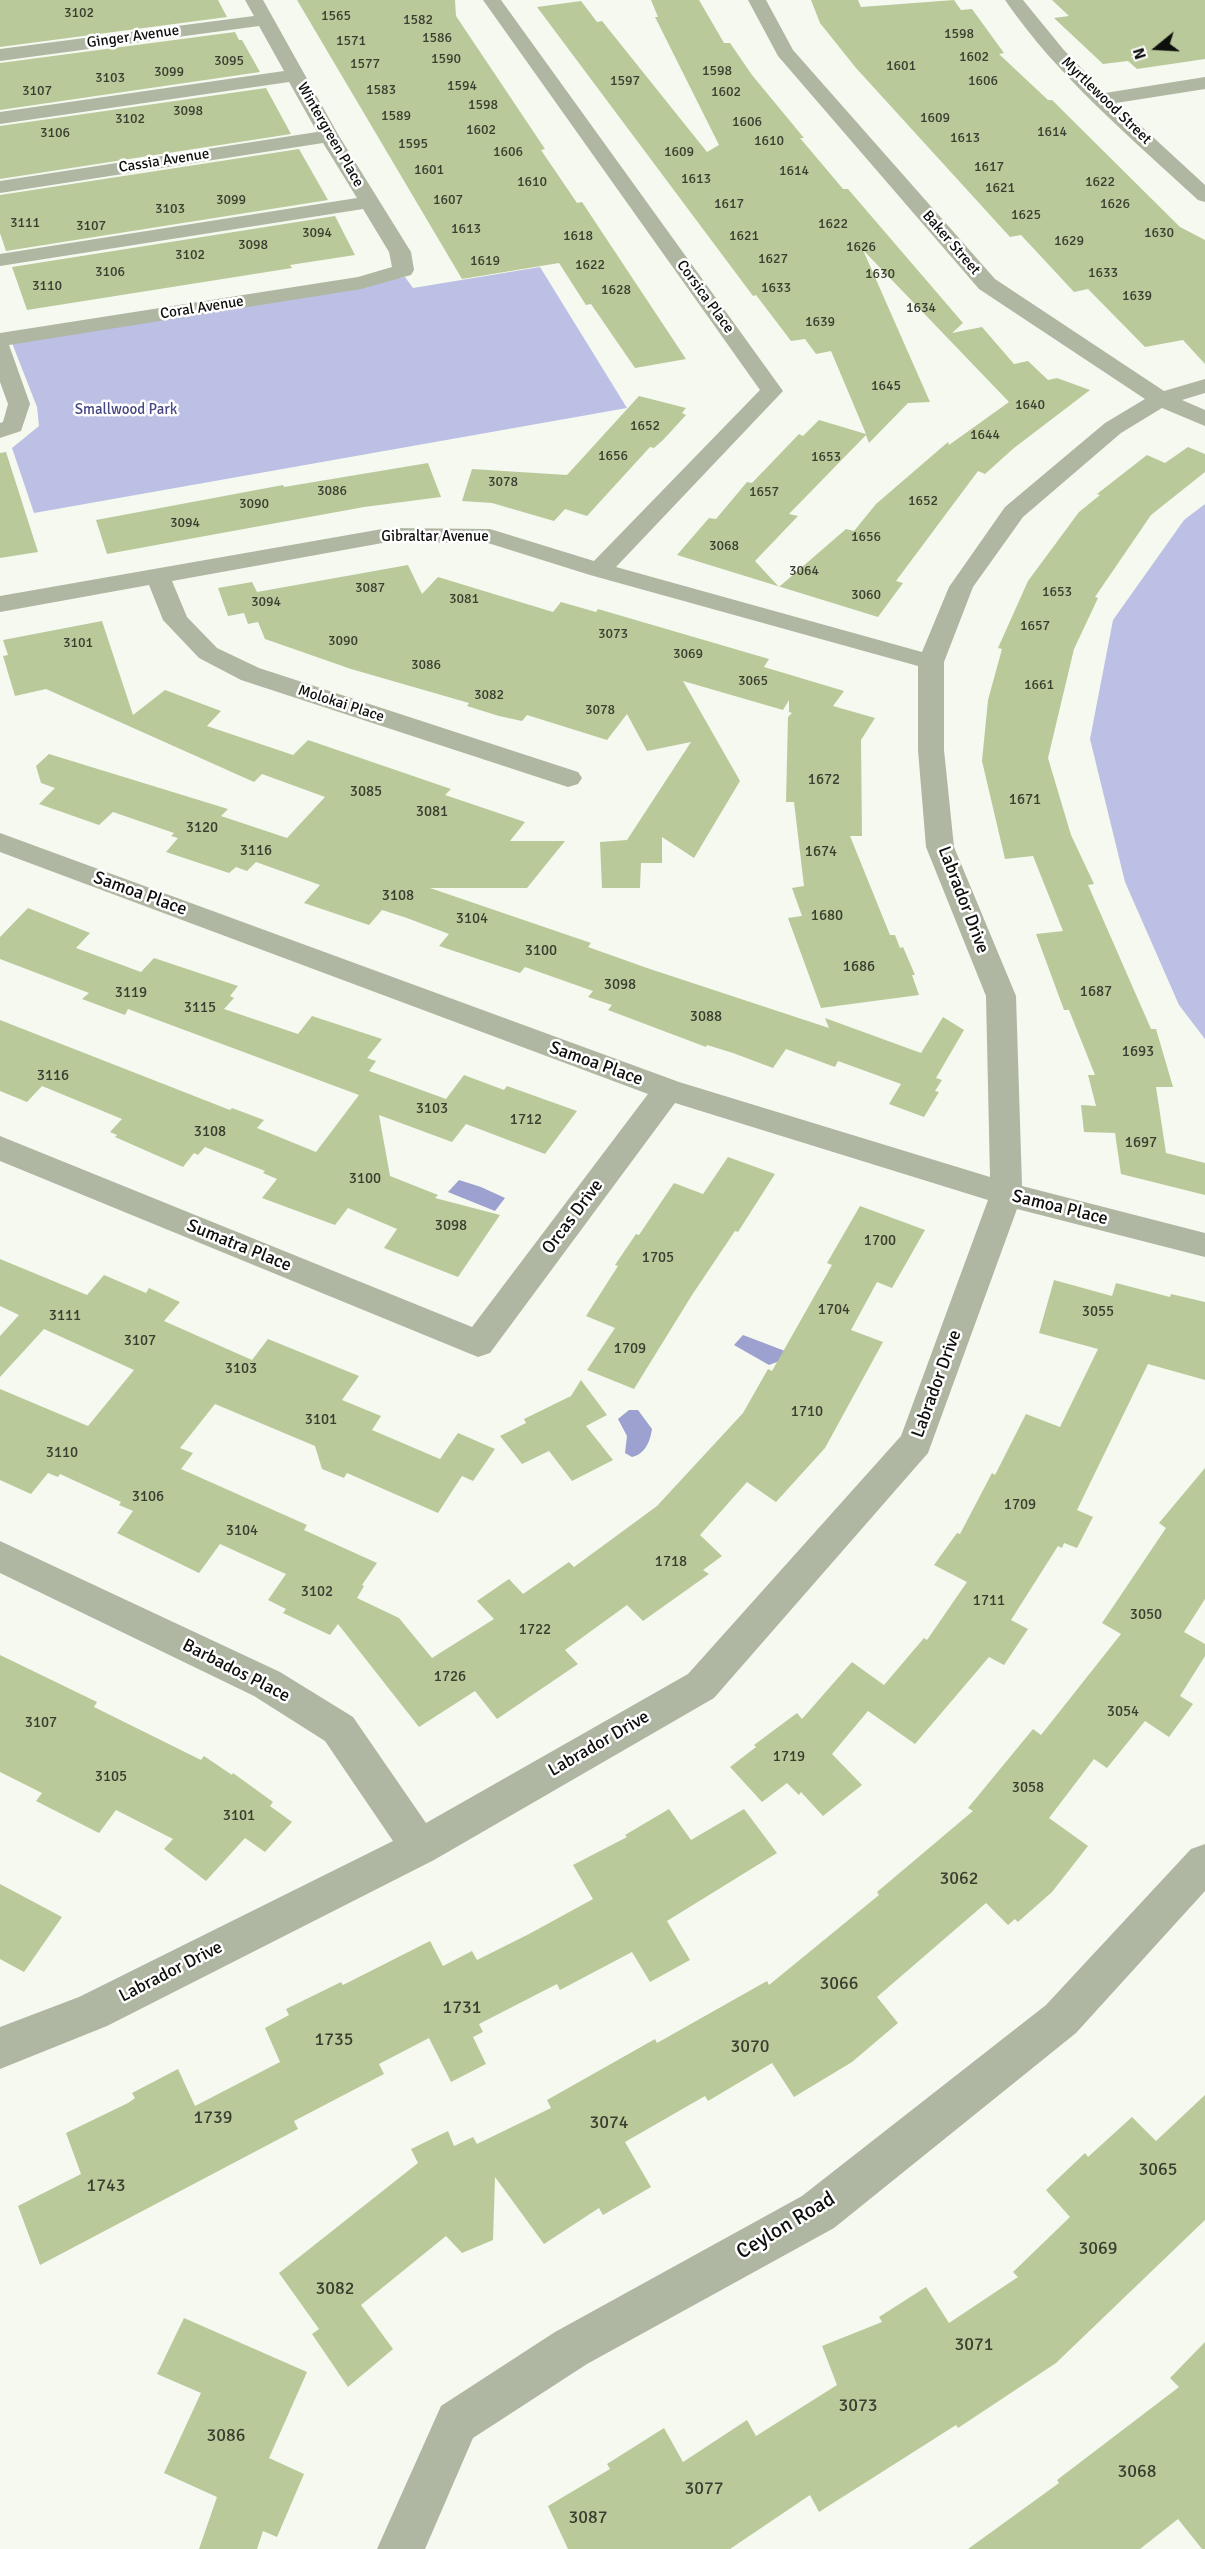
<!DOCTYPE html>
<style>
body{margin:0}
#map{position:relative;width:1205px;height:2549px;overflow:hidden;background:#f5f9ef;font-family:Signika,sans-serif}
canvas{display:block}
.north{position:absolute;left:1127px;top:18px;width:60px;height:60px;-webkit-text-stroke:4px #fff;paint-order:stroke;rotate:252deg;font-size:16px;font-weight:700;line-height:24px;text-align:center;color:#0f100d}
.north::after{content:'';display:block;margin:auto;width:21px;height:27px;background:#0f100d;clip-path:polygon(50% 0,100% 100%,50% 72%,0 100%)}
</style>
<div id="map">
<canvas width="1205" height="2549"></canvas>
<div class="north">N</div>
</div>
<script>
const ctx = document.querySelector('canvas').getContext('2d');
ctx.lineJoin = 'round';
function fillPath(path, color) {
  ctx.fillStyle = color;
  ctx.fill(path, 'evenodd');
}
function label(font, color, halo, rows, align = 'center') {
  ctx.font = font + ' Signika,sans-serif';
  ctx.lineWidth = 5;
  ctx.setLineDash([]);
  ctx.textBaseline = 'middle';
  ctx.strokeStyle = halo;
  ctx.fillStyle = color;
  for (const [text, x, y, turn = 0] of rows) {
    ctx.save();
    ctx.translate(x, y);
    ctx.rotate((+turn || 0) * Math.PI / 180);
    ctx.textAlign = isNaN(turn) ? turn : align;
    if (halo) ctx.strokeText(text, 0, 0);
    ctx.fillText(text, 0, 0);
    ctx.restore();
  }
}
fillPath(new Path2D(`
 M540,267L627,408L34,513L12,448L39,426L37,407L12,343L405,277L413,288Z
 M1205,504V1039L1179,1005L1125,882L1090,739L1113,620L1184,520Z`), '#bcc0e4');
fillPath(new Path2D(`
 M459,1180L481,1187L505,1198L495,1211L448,1192Z
 M743,1335L785,1351L781,1366L777,1362L769,1365L734,1345Z
 M629,1410H638L652,1429C650,1442 645,1454 632,1457L625,1453L627,1436L618,1419Z`), '#9da1cf');
fillPath(new Path2D(`
 M0,0H218L227,17L0,47Z
 M297,0H455L456,16L545,149L541,150L577,203L582,202L686,359L635,368L591,304L586,305L559,263L462,279Z
 M651,0H699L724,43H730L752,75L804,138H800L843,189H848L963,323L952,333L982,327L1014,364L1028,361L1048,380L1057,378L1090,390L1014,448L985,474L978,471L896,581L903,583L878,617L677,555L709,518L716,519L747,482L752,483L799,434L803,436L819,420L866,434L831,351L816,354L805,339L791,341L756,295L753,296L537,7L581,1L597,22L602,21L707,152L719,145L655,17H658ZM863,250L1009,402L949,445L948,442L876,504L854,531L846,529L779,587L755,561L798,516L789,514L866,435L869,443L908,403L930,402Z
 M811,0H858L861,7L954,0L961,10L972,9L1004,53L999,54L1048,100H1052L1180,227L1205,240V364L1183,340L1145,347L1088,289L1074,292L1021,235L1010,237L856,68L820,23Z
 M1052,0H1205V59L1137,69L1128,61L1103,64L1054,18L1069,16Z
 M235,32L239,40H242L260,72L0,110V63Z
 M266,88L291,134L0,179V126Z
 M299,149L328,200L6,251L0,233V195Z
 M335,216L355,255L290,265L292,268L27,310L12,267Z
 M639,396L686,408L682,413L686,415L663,440L654,448L650,447L587,516L565,509L554,521L492,503L462,501L472,469L567,475Z
 M1188,447L1205,454V472L1151,515L1095,597L1098,598L1074,649L1048,758L1071,835L1094,884L1088,885L1151,1029H1156L1173,1087H1156L1166,1153L1205,1163V1195L1121,1174L1115,1133L1084,1132L1081,1105L1096,1106L1088,1075H1095L1069,1010H1064L1036,934L1063,931L1033,856L1005,859L982,761L988,700L1002,649L998,648L1028,581L1079,512L1100,495L1097,494L1147,455L1165,463Z
 M6,452L38,552L0,558V453Z
 M428,463L441,497L364,507L107,554L96,520L283,485L284,487Z
 M408,565L422,594L438,577L553,612L561,602L596,612L598,609L769,659L764,667L844,691L833,706L875,718L861,740L862,836H850L890,935H895L900,948L903,947L915,975H912L919,995L821,1008L788,918L802,916L792,888L804,886L794,802H786L788,717L792,713L789,712V700L783,710L683,681L740,781L694,858L662,837V863H641L640,888H602L600,842L627,840L691,742L647,751L627,714L607,740L527,715L522,721L499,716L467,706L469,703L351,669L265,639L258,622L248,624L244,613L228,616L218,588L252,582L257,592Z
 M102,621L133,715L165,690L221,711L207,726L293,755L308,740L451,789L445,795L525,822L510,841H565L527,888H430L591,943L588,947L647,968L829,1028L825,1018L921,1053L943,1017L964,1030L936,1078L942,1080L935,1091L939,1092L924,1117L889,1104L901,1084L838,1061L835,1067L786,1049L773,1068L733,1053L707,1045L706,1047L608,1010L612,1005L588,997L593,991L525,967L520,973L439,946L449,934L407,918L382,910L369,925L304,903L320,885L256,862L247,871L236,867L229,873L166,852L178,838L171,836L174,833L113,812L99,825L39,804L55,788L41,783L36,766L49,754L228,809L221,816L287,838L325,797L262,774L254,782L46,689L15,696L3,656L8,655L3,640Z
 M28,908L90,933L76,948L141,972L154,958L238,986L230,996L234,998L224,1009L298,1034L312,1016L382,1039L367,1058L376,1061L369,1071L446,1099L464,1075L504,1090L507,1086L577,1111L545,1154L466,1124L452,1142L379,1115L390,1176L438,1195L435,1198L500,1215L458,1277L384,1248L397,1229L348,1208L335,1225L262,1198L277,1179L263,1173L265,1171L205,1147L198,1155L194,1153L183,1167L115,1137L117,1135L110,1132L122,1119L42,1086L27,1102L0,1091V1020L230,1110L232,1108L264,1120L257,1128L316,1152L359,1095L128,1009L125,1015L82,999L89,993L0,959V937Z
 M728,1157L775,1174L738,1232L735,1231L692,1295L634,1389L587,1370L615,1328L586,1316L618,1266L615,1265L636,1234L639,1235L674,1183L703,1194Z
 M860,1206L925,1230L892,1288L877,1282L851,1330L883,1342L825,1448L776,1502L747,1482L700,1535L722,1556L703,1570L709,1574L643,1621L627,1605L565,1650L578,1664L497,1719L475,1691L419,1727L338,1624L330,1635L283,1613L286,1609L268,1600L286,1574L220,1544L199,1573L117,1533L133,1511L119,1505L121,1502L60,1474L58,1477L48,1473L31,1494L0,1480V1389L88,1426L134,1370L44,1329L0,1377V1336L19,1315L0,1306V1259L87,1295L104,1275L146,1293L149,1288L180,1302L164,1321L252,1360L268,1339L359,1376L342,1400L381,1416L372,1430L440,1459L458,1433L495,1449L473,1481L462,1476L438,1513L347,1473L344,1478L322,1469L315,1446L215,1404L180,1448L193,1453L181,1469L307,1525L304,1530L377,1563L362,1585L364,1586L357,1598L399,1618L432,1658L494,1619L477,1601L509,1579L523,1594L569,1562L574,1567L657,1506L743,1413L768,1369L772,1371L832,1265L827,1263Z
 M1054,1280L1112,1296L1116,1283L1170,1297L1171,1294L1205,1302V1380L1148,1364L1077,1510L1093,1517L1077,1548L1064,1543L1062,1548L1058,1546L1011,1620L1028,1629L1004,1665L989,1657L915,1744L868,1711L832,1754L862,1785L823,1816L801,1792L799,1795L787,1783L762,1802L730,1767L756,1747L754,1745L797,1713L802,1719L852,1662L884,1685L924,1638L927,1640L967,1582L934,1565L957,1533L960,1534L992,1473L995,1475L1026,1414L1060,1427L1098,1349L1039,1333Z
 M581,1380L607,1415L586,1426L613,1460L572,1481L549,1451L522,1464L500,1436L526,1423L524,1419L571,1396Z
 M1205,1468V1599L1184,1632L1205,1644V1656L1180,1696L1193,1704L1169,1737L1145,1721L1107,1768L1094,1759L1049,1818L1088,1846L1052,1892L1018,1922L1015,1919L1008,1925L986,1903L877,1997L898,2023L852,2062L794,2097L772,2063L708,2101L705,2096L625,2142L651,2187L603,2215L599,2208L544,2244L495,2177L493,2240L462,2253L446,2236L361,2305L393,2349L348,2387L312,2334L319,2329L279,2273L418,2163L411,2149L448,2131L454,2146L473,2137L477,2144L551,2108L547,2100L655,2039L657,2043L767,1981L769,1985L879,1895L877,1892L973,1811L968,1808L1033,1729L1041,1735L1121,1634L1102,1623L1166,1528L1159,1523Z
 M0,1655L97,1702L94,1707L201,1760L204,1756L232,1775L233,1773L273,1802L270,1806L292,1822L265,1852L245,1838L206,1881L164,1849L173,1839L116,1810L99,1833L36,1801L42,1793L0,1772Z
 M669,1809L691,1840L744,1809L777,1853L667,1921L690,1960L650,1982L632,1952L560,1990L557,1984L479,2024L483,2032L473,2037L486,2064L451,2082L429,2038L379,2064L384,2074L294,2121L298,2129L40,2265L18,2206L81,2174L66,2133L128,2103L135,2098L132,2093L178,2069L195,2106L280,2062L265,2028L289,2015L286,2009L341,1982L343,1985L430,1941L443,1966L472,1951L477,1960L529,1934L593,1899L573,1865L627,1837L625,1835Z
 M0,1884L62,1917L24,1972L0,1959Z
 M1205,2095V2220L1056,2363L958,2428L956,2425L819,2512L810,2495L730,2549H568L548,2506L610,2469L607,2464L664,2428L683,2462L747,2420L756,2436L837,2385L822,2346L882,2322L879,2317L926,2287L949,2323L1018,2277L1013,2272L1070,2217L1046,2190L1085,2153L1088,2157L1132,2117L1156,2141Z
 M184,2318L307,2372L269,2458L304,2474L277,2537L263,2531L257,2549H199L217,2497L164,2473L201,2393L157,2374Z
 M1205,2342V2549H1202L1178,2519L1140,2549H968L1059,2483L1057,2480L1179,2387L1170,2378Z`), '#bac99a');
fillPath(new Path2D(`
 M245,0H263L339,136L411,252L414,270L411,275L361,289L9,345L30,404L21,431L0,438V423L3,422L8,404L0,382V333L358,277L392,267L389,252L363,209L0,266V254L357,198L323,143L0,193V181L317,132L289,82L0,124V112L284,71L259,26L0,61V49L254,16Z
 M483,0H501L783,391L616,567L922,652L949,587L1005,507L1105,423L1145,399L979,289L778,56L748,0H766L793,50L995,279L1164,391L1205,379V393L1182,400L1205,410V426L1162,408L1121,433L1023,517L973,587L944,662V750L954,847L1016,996L1022,1186L1205,1233V1257L1017,1209L928,1453L714,1698L434,1860L107,2026L0,2069V2027L79,1997L393,1841L325,1741L254,1696L0,1573V1541L280,1672L353,1717L426,1823L688,1674L901,1436L988,1200L675,1103L490,1353L478,1357L0,1161V1136L472,1327L648,1094L0,852V833L679,1082L990,1177L986,996L926,847L918,750V666L590,575L488,543L388,542L172,581L187,617L217,648L259,668L578,772L582,778L578,784L568,787L241,680L199,658L163,620L149,585L0,612V596L388,528L490,529L594,561L760,390Z
 M1005,0H1023L1063,49L1105,93L1205,77V89L1116,103L1205,185V202L1198,200C1130,137 1058,77 1005,0Z
 M1205,1844V1891L1076,2033L834,2228L587,2364L473,2438L425,2549H377L441,2406L555,2332L802,2196L1046,2005L1191,1849Z`), '#afb6a2');
label('14px', '#3a3e30', null, [
 ["3102",79,13],
 ["1565",336,16],
 ["1582",418,20],
 ["1598",959,34],
 ["1586",437,38],
 ["1571",351,41],
 ["1602",974,57],
 ["1590",446,59],
 ["3095",229,61],
 ["1577",365,64],
 ["1601",901,66],
 ["1598",717,71],
 ["3099",169,72],
 ["3103",110,78],
 ["1597",625,81],
 ["1606",983,81],
 ["1594",462,86],
 ["1583",381,90],
 ["3107",37,91],
 ["1602",726,92],
 ["1598",483,105],
 ["3098",188,111],
 ["1589",396,116],
 ["1609",935,118],
 ["3102",130,119],
 ["1606",747,122],
 ["1602",481,130],
 ["1614",1052,132],
 ["3106",55,133],
 ["1613",965,138],
 ["1610",769,141],
 ["1595",413,144],
 ["1606",508,152],
 ["1609",679,152],
 ["1617",989,167],
 ["1601",429,170],
 ["1614",794,171],
 ["1613",696,179],
 ["1610",532,182],
 ["1622",1100,182],
 ["1621",1000,188],
 ["3099",231,200],
 ["1607",448,200],
 ["1617",729,204],
 ["1626",1115,204],
 ["3103",170,209],
 ["1625",1026,215],
 ["3111",25,223],
 ["1622",833,224],
 ["3107",91,226],
 ["1613",466,229],
 ["3094",317,233],
 ["1630",1159,233],
 ["1618",578,236],
 ["1621",744,236],
 ["1629",1069,241],
 ["3098",253,245],
 ["1626",861,247],
 ["3102",190,255],
 ["1627",773,259],
 ["1619",485,261],
 ["1622",590,265],
 ["3106",110,272],
 ["1633",1103,273],
 ["1630",880,274],
 ["3110",47,286],
 ["1633",776,288],
 ["1628",616,290],
 ["1639",1137,296],
 ["1634",921,308],
 ["1639",820,322],
 ["1645",886,386],
 ["1640",1030,405],
 ["1652",645,426],
 ["1644",985,435],
 ["1656",613,456],
 ["1653",826,457],
 ["3078",503,482],
 ["3086",332,491],
 ["1657",764,492],
 ["1652",923,501],
 ["3090",254,504],
 ["3094",185,523],
 ["1656",866,537],
 ["3068",724,546],
 ["3064",804,571],
 ["3087",370,588],
 ["1653",1057,592],
 ["3060",866,595],
 ["3081",464,599],
 ["3094",266,602],
 ["1657",1035,626],
 ["3073",613,634],
 ["3090",343,641],
 ["3101",78,643],
 ["3069",688,654],
 ["3086",426,665],
 ["3065",753,681],
 ["1661",1039,685],
 ["3082",489,695],
 ["3078",600,710]
]);
label('15px', '#0f100d', '#fff', [
 ["Ginger Avenue",133,37,-8],
 ["Myrtlewood Street",1106,101,44],
 ["Wintergreen Place",330,135,60],
 ["Cassia Avenue",164,161,-9],
 ["Baker Street",951,243,49],
 ["Corsica Place",705,297,54],
 ["Coral Avenue",202,308,-9],
 ["Gibraltar Avenue",435,537],
 ["Molokai Place",341,704,18]
]);
label('15px', '#474883', '#fff', [
 ["Smallwood Park",126,410]
]);
label('15px', '#3a3e30', null, [
 ["1672",824,780],
 ["3085",366,792],
 ["1671",1025,800],
 ["3081",432,812],
 ["3120",202,828],
 ["3116",256,851],
 ["1674",821,852],
 ["3108",398,896],
 ["1680",827,916],
 ["3104",472,919],
 ["3100",541,951],
 ["1686",859,967],
 ["3098",620,985],
 ["1687",1096,992],
 ["3119",131,993],
 ["3115",200,1008],
 ["3088",706,1017],
 ["1693",1138,1052],
 ["3116",53,1076],
 ["3103",432,1109],
 ["1712",526,1120],
 ["3108",210,1132],
 ["1697",1141,1143],
 ["3100",365,1179],
 ["3098",451,1226],
 ["1700",880,1241],
 ["1705",658,1258],
 ["1704",834,1310],
 ["3055",1098,1312],
 ["3111",65,1316],
 ["3107",140,1341],
 ["1709",630,1349],
 ["3103",241,1369],
 ["1710",807,1412],
 ["3101",321,1420],
 ["3110",62,1453],
 ["3106",148,1497],
 ["1709",1020,1505],
 ["3104",242,1531],
 ["1718",671,1562],
 ["3102",317,1592],
 ["1711",989,1601],
 ["3050",1146,1615],
 ["1722",535,1630],
 ["1726",450,1677],
 ["3054",1123,1712],
 ["3107",41,1723],
 ["1719",789,1757],
 ["3105",111,1777],
 ["3058",1028,1788],
 ["3101",239,1816]
]);
label('18px', '#0f100d', '#fff', [
 ["Samoa Place",140,894,20],
 ["Labrador Drive",963,900,69],
 ["Samoa Place",596,1064,20],
 ["Samoa Place",1060,1208,14],
 ["Orcas Drive",573,1217,-53],
 ["Sumatra Place",239,1246,22],
 ["Labrador Drive",937,1384,-70],
 ["Barbados Place",236,1671,27],
 ["Labrador Drive",599,1744,-30],
 ["Labrador Drive",171,1972,-27]
]);
label('18px', '#3a3e30', null, [
 ["3062",959,1879],
 ["3066",839,1984],
 ["1731",462,2008],
 ["1735",334,2040],
 ["3070",750,2047],
 ["1739",213,2118],
 ["3074",609,2123],
 ["3065",1158,2170],
 ["1743",106,2186],
 ["3069",1098,2249],
 ["3082",335,2289],
 ["3071",974,2345],
 ["3073",858,2406],
 ["3086",226,2436],
 ["3068",1137,2472],
 ["3077",704,2489],
 ["3087",588,2518]
]);
label('21px', '#0f100d', '#fff', [
 ["Ceylon Road",786,2226,-31]
]);
</script>
